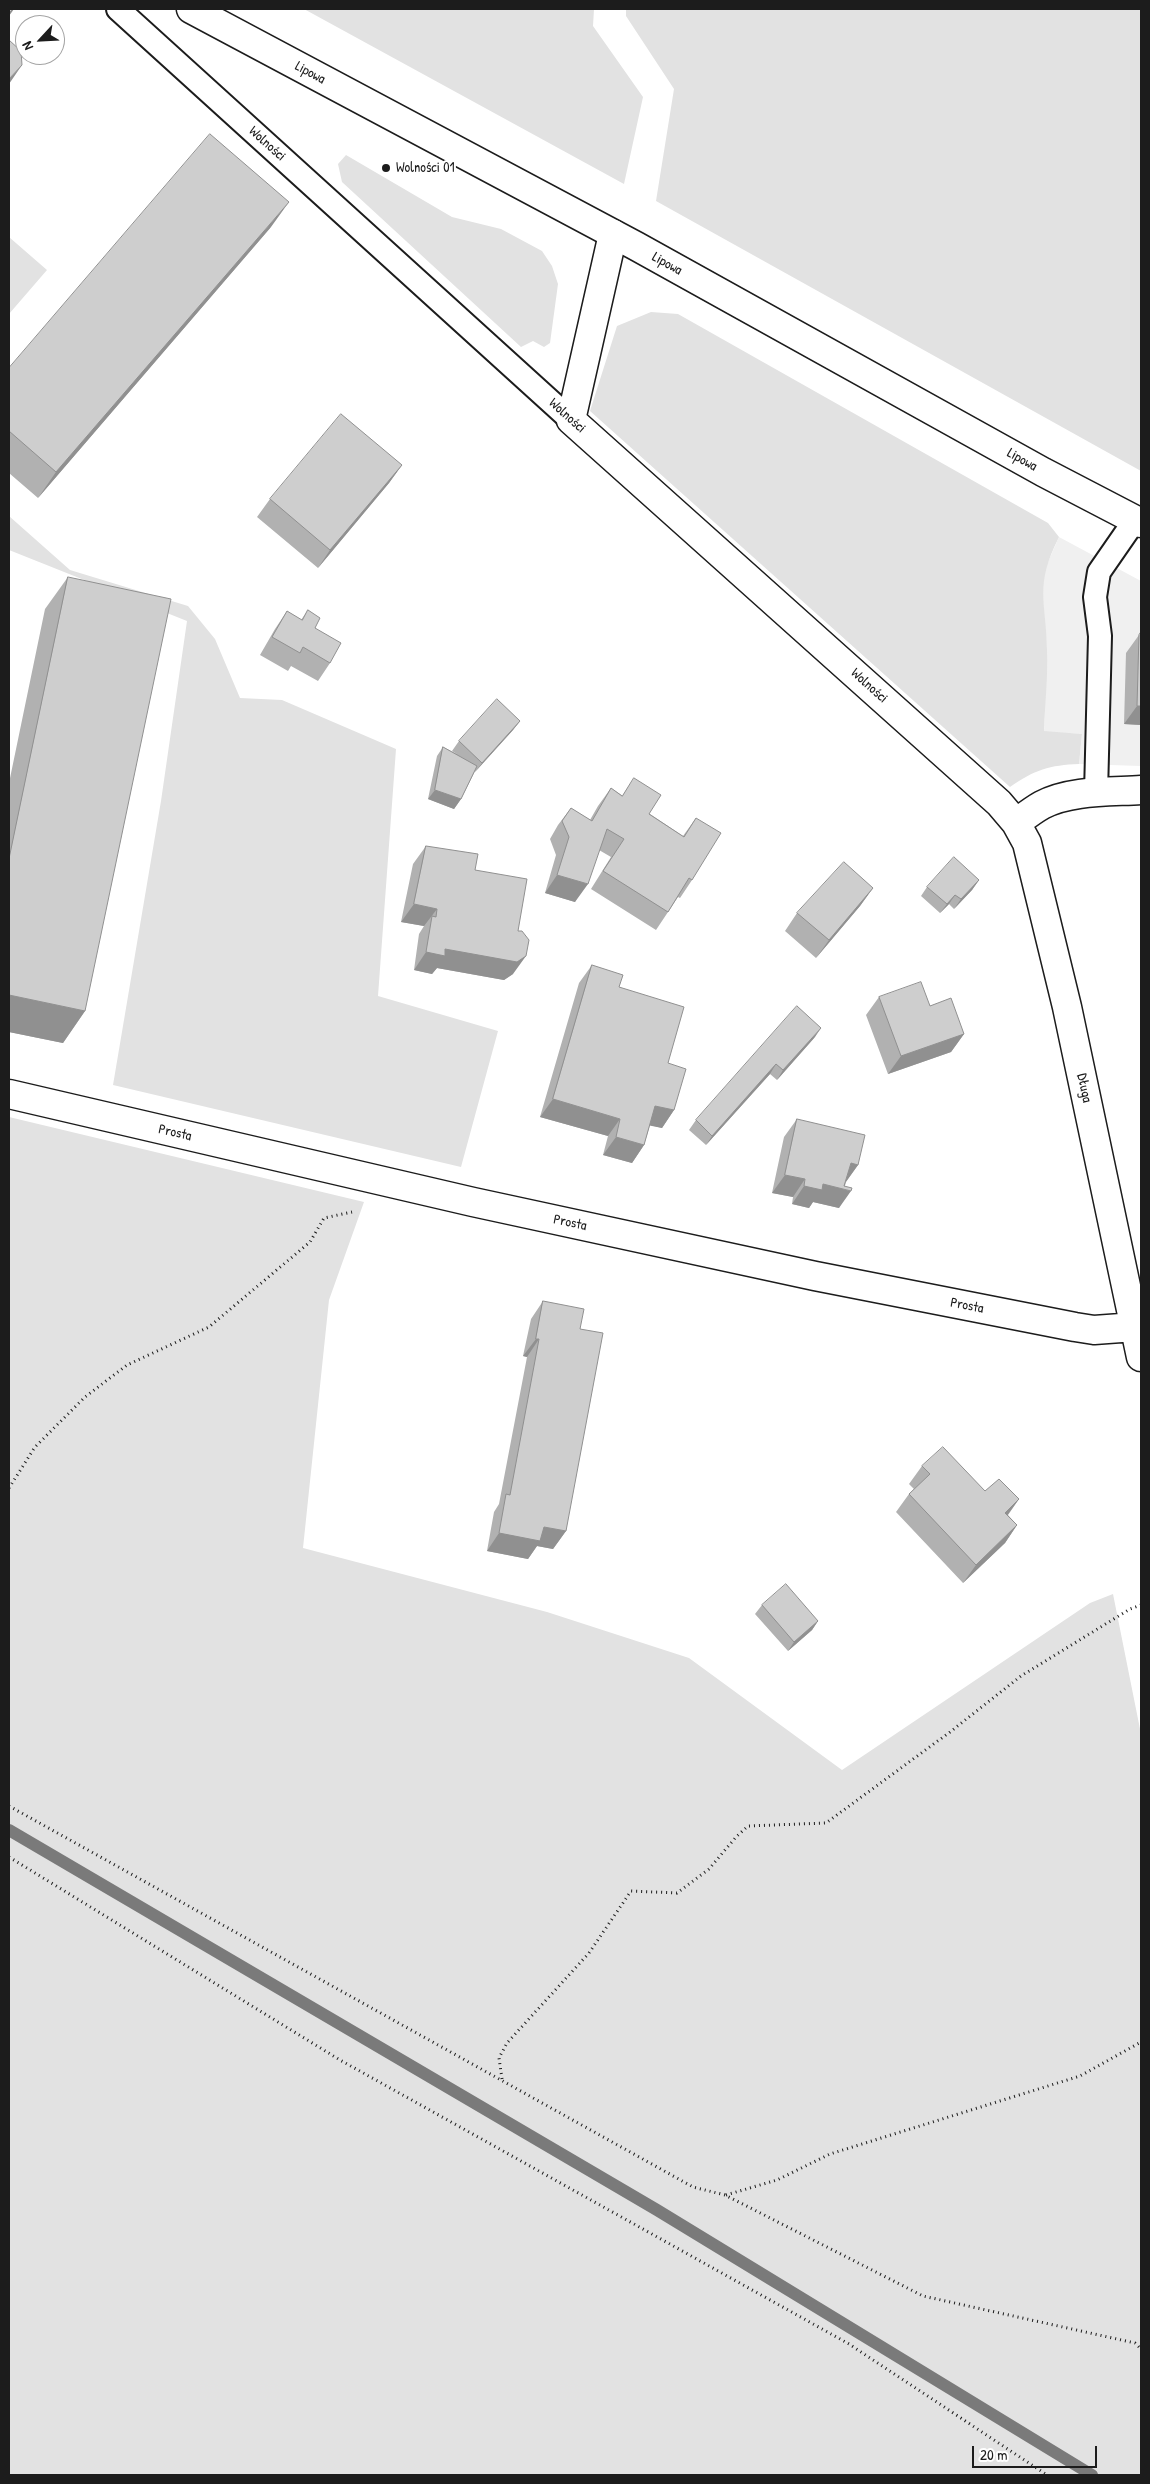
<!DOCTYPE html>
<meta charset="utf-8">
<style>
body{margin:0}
#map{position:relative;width:1150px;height:2484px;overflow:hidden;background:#fff;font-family:"Patrick Hand",sans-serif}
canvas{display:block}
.frame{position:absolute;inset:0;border:10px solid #1c1c1c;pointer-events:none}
.north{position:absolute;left:15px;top:15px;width:50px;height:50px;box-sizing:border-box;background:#fff;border:1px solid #a4a4a4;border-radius:50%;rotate:245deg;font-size:14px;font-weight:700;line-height:20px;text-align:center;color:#1c1c1c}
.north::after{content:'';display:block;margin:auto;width:18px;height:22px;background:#1c1c1c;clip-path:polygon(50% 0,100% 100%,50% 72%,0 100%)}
.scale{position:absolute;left:972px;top:2446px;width:125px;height:22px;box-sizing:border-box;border:2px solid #1c1c1c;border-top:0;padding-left:6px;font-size:15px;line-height:18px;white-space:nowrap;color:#1c1c1c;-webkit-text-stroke:4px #fff;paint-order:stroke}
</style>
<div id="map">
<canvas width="1150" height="2484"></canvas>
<div class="frame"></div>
<div class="north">N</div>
<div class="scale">20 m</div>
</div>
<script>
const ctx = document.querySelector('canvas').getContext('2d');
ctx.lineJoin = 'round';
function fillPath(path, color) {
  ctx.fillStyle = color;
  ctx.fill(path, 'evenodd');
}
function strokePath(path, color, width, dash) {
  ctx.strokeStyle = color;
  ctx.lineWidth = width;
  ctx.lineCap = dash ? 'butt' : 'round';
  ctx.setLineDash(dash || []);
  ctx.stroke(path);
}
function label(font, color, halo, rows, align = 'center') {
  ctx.font = font + ' "Patrick Hand",sans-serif';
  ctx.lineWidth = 4;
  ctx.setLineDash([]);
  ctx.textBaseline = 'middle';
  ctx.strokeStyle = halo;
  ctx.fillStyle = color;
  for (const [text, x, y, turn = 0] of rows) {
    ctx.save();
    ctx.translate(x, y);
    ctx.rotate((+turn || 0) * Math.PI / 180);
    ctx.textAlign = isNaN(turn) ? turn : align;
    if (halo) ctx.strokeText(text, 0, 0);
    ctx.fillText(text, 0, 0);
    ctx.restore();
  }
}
fillPath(new Path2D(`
 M1059,537L1141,581V766L1079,764L1082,734L1044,732L1047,649L1042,589L1044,571Z`), '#f0f0f0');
fillPath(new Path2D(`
 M304,9H594L593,26L643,97L624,184Z
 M626,9H1141V471L656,201L674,89L626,16Z
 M346,155L452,217L501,229L542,251L552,266L558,284L550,343L544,347L533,341L521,347L342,182L338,164Z
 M9,237L47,270L9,314Z
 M651,312L678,314L1048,523L1059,537C1034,587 1046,599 1047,650C1048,677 1045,704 1044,731L1082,734L1079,764C1050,765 1034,770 1010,787L590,411L617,326Z
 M9,516L70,570L188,606L215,639L240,698L282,700L396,749L378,996L498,1031L461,1167L113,1085L161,801L187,621L9,550Z
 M9,1117L364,1202L329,1300L303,1548L547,1612L689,1658L842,1770L1090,1603L1113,1594L1141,1734V2475H9Z`), '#e2e2e2');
strokePath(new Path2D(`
 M9,1830L657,2210L1092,2475`), '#7a7a7a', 12);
const service = new Path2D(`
 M118,9L571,420
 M1096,793L1100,636L1095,597L1099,572L1135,520`);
const minor = new Path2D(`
 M613,234L571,420L999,803L1016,823L1027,843L1067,1007L1141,1357
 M1016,823C1024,817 1033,810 1042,805C1070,790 1110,792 1141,790
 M9,1094L473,1202L815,1276L1075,1327L1094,1330L1135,1327`);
const tertiary = new Path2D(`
 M191,9L636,246L1043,472L1141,523`);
strokePath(service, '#1c1c1c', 26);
strokePath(minor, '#1c1c1c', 31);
strokePath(tertiary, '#1c1c1c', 31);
strokePath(new Path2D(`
 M9,1488L35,1447L85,1397L127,1365L209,1327L310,1242L324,1218L352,1212
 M9,1806L693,2187L725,2195L923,2296L1135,2343L1141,2349
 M9,1857L340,2060L849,2344L1047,2475
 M502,2079L499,2058L507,2043L589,1953L631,1891L677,1893L709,1869L736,1837L748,1826L826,1823L950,1732L1021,1676L1130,1609L1141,1605
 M726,2195L777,2180L830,2154L1080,2076L1141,2042`), '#1c1c1c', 3, [1, 4]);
strokePath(service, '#fff', 22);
strokePath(minor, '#fff', 28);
strokePath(tertiary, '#fff', 28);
fillPath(new Path2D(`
 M271,227L38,498L9,473V368Z
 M402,465L389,483L318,568L257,517L270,499Z
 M68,577L85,1011L63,1043L9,1032V783L45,609Z
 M308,610L330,663L318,681L291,666L288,671L260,655L275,629L287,611L301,620Z
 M1139,635L1141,725L1124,724L1126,653Z
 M520,721L513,730L475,772V771L461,799L454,809L428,799L437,756L443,747L457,754L452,751L459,741Z
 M611,788L683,836L696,818L692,880L680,898L678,897L656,930L591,889L611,857L599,850L575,902L545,893L556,855L550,839L558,825L571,808L590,820L598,806Z
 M426,846L475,870L518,931L513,974L504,980L437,968L432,974L414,970L419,934L424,926L401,922L413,864Z
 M979,880L972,890L954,909L949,904L940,913L921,896L927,887Z
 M873,888L860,906L816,958L785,931L797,913Z
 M592,965L619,987L668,1063L674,1110L662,1128L650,1125L644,1145L632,1163L603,1155L608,1136L540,1117L579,983Z
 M879,997L964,1034L951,1052L888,1074L866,1015Z
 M815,1037L777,1080L770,1074L706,1145L689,1130L696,1120Z
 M797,1119L858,1165L846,1182L839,1208L813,1202L809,1208L792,1204L793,1197L772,1193L784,1137Z
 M543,1301L580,1329L566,1531L553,1549L537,1546L528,1559L487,1551L494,1512L499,1504L527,1357L523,1356L531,1319Z
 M922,1466L985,1491L1019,1499L1008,1515L1017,1525L1005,1543L963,1583L896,1512L909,1494L914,1489L909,1484Z
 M762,1605L818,1621L812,1630L788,1651L755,1614Z`), '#b1b1b1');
fillPath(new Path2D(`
 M12,9H14L9,16V12Z
 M22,65L9,84V79Z
 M289,202L271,227L38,498L56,472Z
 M402,465L389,483L318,568L330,550Z
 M1137,706H1141V725L1124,724Z
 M520,721L513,730L475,772L482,763Z
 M435,790L461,799L454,809L428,799Z
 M557,875L588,884L575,902L545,893Z
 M979,880L972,890L954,909L961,899Z
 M873,888L860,906L816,958L829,940Z
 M955,895L949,904L940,913L947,904Z
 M414,904L437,909L424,926L401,922Z
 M445,949L526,956L513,974L504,980L437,968L432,974L414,970L426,952Z
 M9,995L85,1011L63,1043L9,1032Z
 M821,1028L815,1037L777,1080L783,1070Z
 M964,1034L951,1052L888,1074L901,1056Z
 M776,1064L770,1074L706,1145L712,1136Z
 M553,1099L620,1119L608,1136L540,1117Z
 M655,1106L674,1110L662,1128L642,1124Z
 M616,1137L644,1145L632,1163L603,1155Z
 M851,1163L858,1165L845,1183Z
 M785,1175L805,1179L793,1197L772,1193Z
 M823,1184L851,1191L839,1208L813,1202L809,1208L792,1204L804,1186Z
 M536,1339H539L527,1357L523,1356Z
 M1019,1499L1006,1517L1005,1513Z
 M1017,1525L1005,1543L963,1583L976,1565Z
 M544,1527L566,1531L553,1549L537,1546L528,1559L487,1551L499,1533Z
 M818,1621L812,1630L788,1651L794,1642Z`), '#909090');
const building = new Path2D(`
 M9,40L21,51L22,65L9,79Z
 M210,134L289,202L56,472L9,431V368Z
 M341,414L402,465L330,550L270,499Z
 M68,577L171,599L85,1011L9,995V859Z
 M308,610L320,618L315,628L341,643L330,663L303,647L300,653L272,637L287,611L302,620Z
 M1141,632V706H1137L1139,635Z
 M497,699L520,721L482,763L459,741Z
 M443,747L477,766L461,799L435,790Z
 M634,778L661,795L649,814L684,837L696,818L721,833L692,880L689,878L668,912L603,871L624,839L607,829L588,884L557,875L569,837L562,821L571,808L592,821L611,788L622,796Z
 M426,846L478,854L475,870L527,879L518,931H522L529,940L526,956L517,962L445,949V956L426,952L432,916L436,917L437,909L414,904Z
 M954,857L979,880L961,899L955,895L947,904L927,887Z
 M844,862L873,888L829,940L797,913Z
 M592,965L623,975L619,987L684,1007L668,1063L686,1069L674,1110L655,1106L644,1145L616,1137L620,1119L553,1099Z
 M921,982L930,1006L951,998L964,1034L901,1056L879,997Z
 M797,1006L821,1028L783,1070L776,1064L712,1136L696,1120Z
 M797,1119L865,1135L858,1165L851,1163L844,1186L852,1188L851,1191L823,1184L822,1190L804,1186L805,1179L785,1175Z
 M543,1301L584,1309L580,1329L603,1333L566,1531L544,1527L540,1541L499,1533L506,1494L510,1495L539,1339H536Z
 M943,1447L985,1491L999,1479L1019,1499L1005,1513L1017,1525L976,1565L909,1494L930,1474L922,1466Z
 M786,1584L818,1621L794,1642L762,1605Z`);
fillPath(building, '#cecece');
strokePath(building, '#909090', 1);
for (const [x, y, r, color] of [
 [386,168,5,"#1c1c1c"]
]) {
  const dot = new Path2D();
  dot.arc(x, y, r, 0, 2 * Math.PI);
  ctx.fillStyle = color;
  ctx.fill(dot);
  strokePath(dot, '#fff', 2);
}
label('14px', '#1c1c1c', '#fff', [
 ["Lipowa",310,73,28],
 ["Wolności",267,144,42],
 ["Lipowa",667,264,29],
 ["Wolności",567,416,42],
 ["Lipowa",1022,460,29],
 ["Wolności",869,686,42],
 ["Długa",1084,1088,78],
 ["Prosta",175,1133,13],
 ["Prosta",570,1223,12],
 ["Prosta",967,1306,11]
]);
label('14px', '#1c1c1c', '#fff', [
 ["Wolności 01",396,168]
], 'left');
</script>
